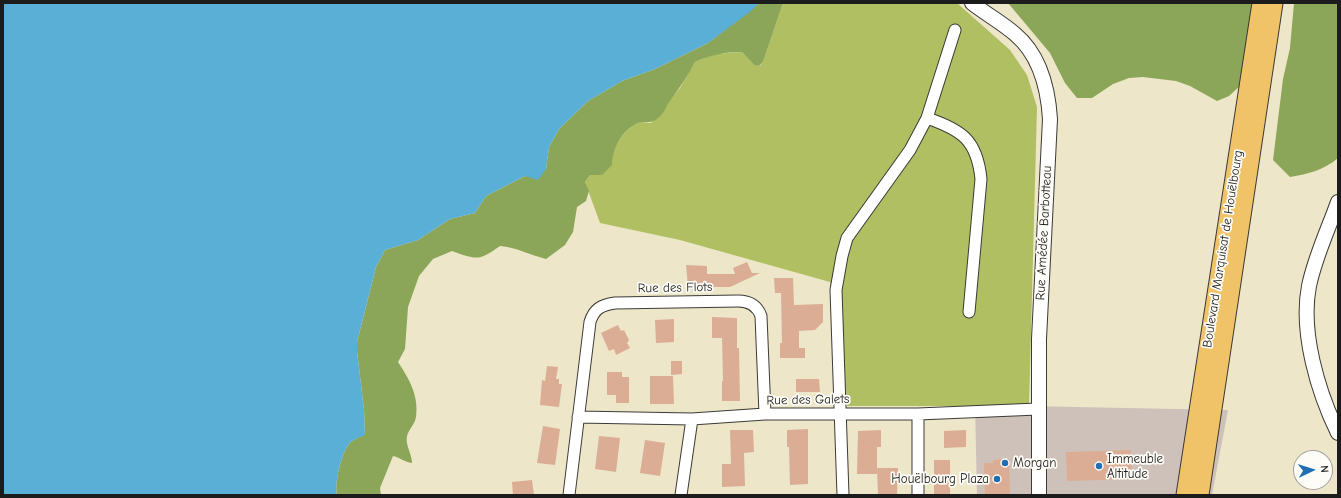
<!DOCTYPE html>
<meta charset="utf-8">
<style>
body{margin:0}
#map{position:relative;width:1341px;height:498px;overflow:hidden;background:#ede6c9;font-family:"Comic Neue",sans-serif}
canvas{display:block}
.frame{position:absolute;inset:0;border:4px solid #1c1c1c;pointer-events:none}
.north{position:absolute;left:1293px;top:450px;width:40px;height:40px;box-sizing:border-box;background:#fdfcf7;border:1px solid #a3a29f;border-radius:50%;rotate:86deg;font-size:11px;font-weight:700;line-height:16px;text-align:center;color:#1c1c1c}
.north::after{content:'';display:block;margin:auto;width:14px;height:18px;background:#1f6fb2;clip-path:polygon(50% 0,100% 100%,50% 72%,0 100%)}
</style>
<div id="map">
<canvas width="1341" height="498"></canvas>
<div class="frame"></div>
<div class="north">N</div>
</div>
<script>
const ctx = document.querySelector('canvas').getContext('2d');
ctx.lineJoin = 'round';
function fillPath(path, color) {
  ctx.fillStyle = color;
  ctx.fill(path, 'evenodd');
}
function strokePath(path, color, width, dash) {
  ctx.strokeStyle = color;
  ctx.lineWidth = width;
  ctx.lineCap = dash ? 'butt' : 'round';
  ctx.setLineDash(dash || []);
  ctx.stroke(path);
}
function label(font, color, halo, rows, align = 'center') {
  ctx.font = font + ' "Comic Neue",sans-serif';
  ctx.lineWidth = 3.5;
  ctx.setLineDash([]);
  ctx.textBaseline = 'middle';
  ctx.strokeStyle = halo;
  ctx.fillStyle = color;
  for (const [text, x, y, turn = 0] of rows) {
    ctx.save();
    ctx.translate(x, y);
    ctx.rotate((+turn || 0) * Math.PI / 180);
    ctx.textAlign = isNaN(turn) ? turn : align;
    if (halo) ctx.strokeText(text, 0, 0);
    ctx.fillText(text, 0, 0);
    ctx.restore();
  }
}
fillPath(new Path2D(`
 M975,405L1228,410L1212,495H977Z`), '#cec1ba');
fillPath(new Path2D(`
 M783,3H957L1010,50L1027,75L1037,107L1029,406H847L830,282L680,240L600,223L585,182L590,175H602C611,157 619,131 638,123C642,121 647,123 651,123L680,88L695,62L715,54L742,52L754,65L760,66L763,62Z`), '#afbf62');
fillPath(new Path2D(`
 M759,3H783L763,62L759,66L754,65L742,52C724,52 711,55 695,62C688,76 679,88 670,101C666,106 664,114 658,118C650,125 646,120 638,123C622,130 612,149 612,165L602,175H590L585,182L589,191L586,201L577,207L573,232L565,245L546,259C530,255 516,247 500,246C479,261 477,260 452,251L433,259L419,276L408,307L405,349L398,362C409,379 419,395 416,417C415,424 409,429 407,436C405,445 412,454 412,463C404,462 401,458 393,456L380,488L381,495H337C334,484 341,454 349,444C352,440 360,437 365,434L364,410L357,351V342L376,267L385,250L418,240L450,219L475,213L486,196L525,176L546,169L549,147L559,129L588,101L622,81L655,69L708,43Z
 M1008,3H1255L1241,85L1229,96L1217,101L1190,86L1176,81L1143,77L1129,78L1113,84L1092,98H1077L1065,83L1050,53Z
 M1294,3H1338V158C1324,170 1308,174 1290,177L1273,160L1283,79L1290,48Z`), '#8ba658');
fillPath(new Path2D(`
 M3,3H759L751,11L708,43L655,69L622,81L588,101L559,129L549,147L546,169L538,180L525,176L486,196L475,213L450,219L418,240L385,250L376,267L357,342V351L364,410L365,435C360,437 352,440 349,444C341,454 334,484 337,495H3Z`), '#5aafd6');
fillPath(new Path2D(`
 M747,262L752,273H760L730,287H688L686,265L707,266V274H735L733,268Z
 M774,278H793L794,305L823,304V322L815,330L799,331V348H805V358H780V343H782L781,293H775Z
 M712,317L737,318V348H739L740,401H722V381H723L722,338H712Z
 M674,319V342L656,343L655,320Z
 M618,325L621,331L624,330L629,340L627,343L630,348L616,355L614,349L609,351L601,333Z
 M671,361H682V374L671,375Z
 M547,366L558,367L556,379H559V384H562L559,407L540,405L542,380L545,381Z
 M607,372H622V377H629V403H616V395H607Z
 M650,376H673L674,404H650Z
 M796,379H819L820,392H796Z
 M543,426L560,429L555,465L537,463Z
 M808,429V484L790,485L789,447H787V430Z
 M730,430H753L754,452L744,453L745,486L722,487V464H731Z
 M881,430V447H877V474H857L858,431Z
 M966,430V447L944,448V431Z
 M599,436L620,438L616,472L595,469Z
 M645,440L665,443L660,476L640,473Z
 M1131,450L1132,479L1067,481L1066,452Z
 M1009,459L1010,495H985L984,463H993V460Z
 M934,460H950V495H934Z
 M877,468H898L897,495H878Z
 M532,480L534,495H513L512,482Z`), '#dbad94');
const minor = new Path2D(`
 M927,118C962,130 977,140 981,179L969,312
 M918,414V495
 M578,417L692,419L765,414H918L1038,409
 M569,495L590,322C594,309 601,305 615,303L738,301C749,301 757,305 761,316L765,414
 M681,495L692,419
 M843,495L836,290L842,256L847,238L910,150L927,118L955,30`);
const tertiary = new Path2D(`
 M972,3C986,14 1001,22 1015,34C1040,55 1048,87 1050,119L1039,339V495
 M1338,202C1328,230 1315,257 1309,286C1300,332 1318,392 1338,433`);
const primary = new Path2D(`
 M1185,495L1261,3
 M1200,495L1274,3`);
strokePath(minor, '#3b3a36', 13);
strokePath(tertiary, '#3b3a36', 16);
strokePath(primary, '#3b3a36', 19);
strokePath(minor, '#fff', 11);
strokePath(tertiary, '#fff', 14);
strokePath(primary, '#f1c369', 17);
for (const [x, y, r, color] of [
 [1005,463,4,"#1f6fb2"],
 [1099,466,4,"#1f6fb2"],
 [997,479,4,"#1f6fb2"]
]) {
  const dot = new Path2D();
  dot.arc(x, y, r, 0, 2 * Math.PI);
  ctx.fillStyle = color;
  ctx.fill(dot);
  strokePath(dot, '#fdfcf7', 1.5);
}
label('13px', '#1c1c1c', '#fdfcf7', [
 ["Rue Amédée Barbotteau",1044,233,-87],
 ["Boulevard Marquisat de Houëlbourg",1223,249,-81],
 ["Rue des Flots",675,288,-1],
 ["Rue des Galets",808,400,-1]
]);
label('13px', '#1c1c1c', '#fdfcf7', [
 ["Immeuble",1107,459],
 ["Altitude",1107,474],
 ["Morgan",1013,463],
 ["Houëlbourg Plaza",989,479,"right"]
], 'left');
</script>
